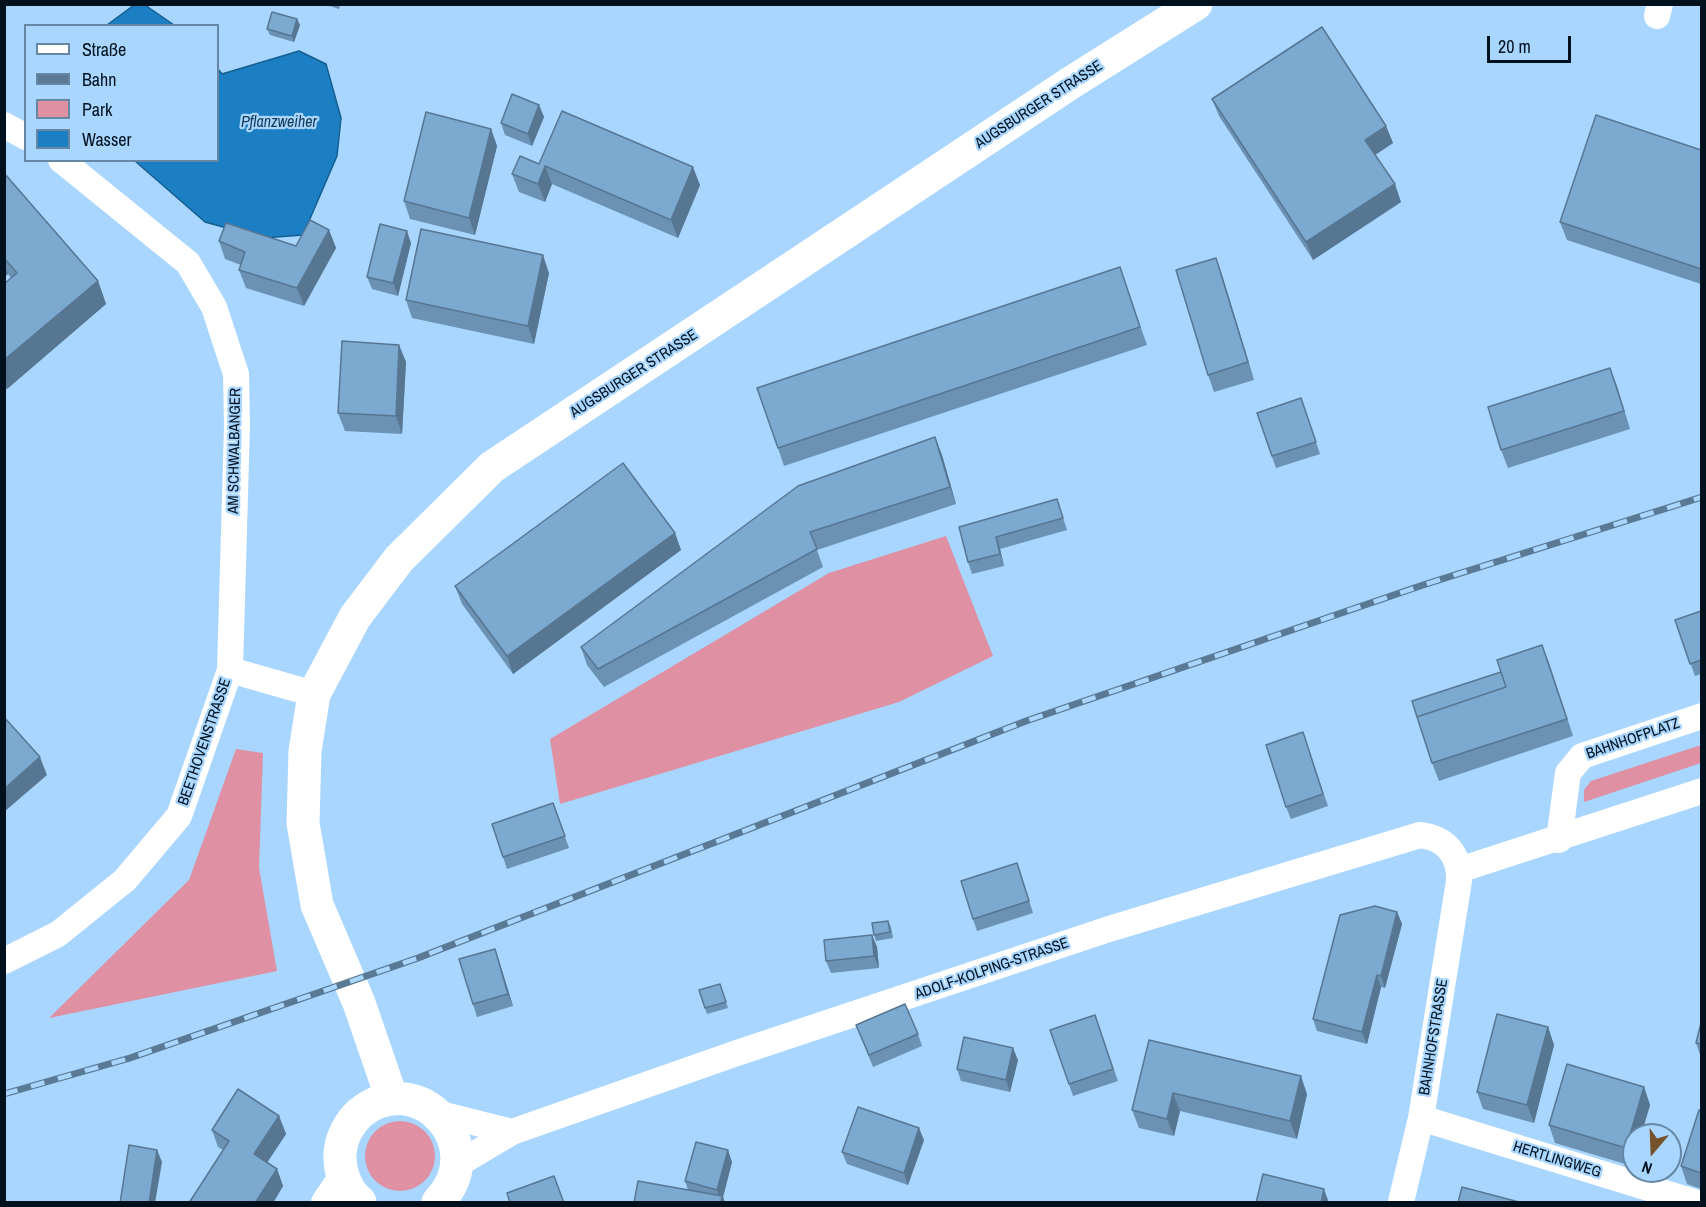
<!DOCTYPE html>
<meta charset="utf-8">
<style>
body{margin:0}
#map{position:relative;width:1706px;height:1207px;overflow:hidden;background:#a8d6fe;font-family:"Archivo Narrow",sans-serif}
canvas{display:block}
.frame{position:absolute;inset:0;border:6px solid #01101d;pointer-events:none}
.legend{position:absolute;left:24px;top:24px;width:195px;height:138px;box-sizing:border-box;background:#a8d6fe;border:2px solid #6587a4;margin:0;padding:8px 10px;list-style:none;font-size:18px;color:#01101d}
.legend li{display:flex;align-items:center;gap:12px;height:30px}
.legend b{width:30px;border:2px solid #6587a4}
.north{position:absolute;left:1622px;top:1123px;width:60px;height:60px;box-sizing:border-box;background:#a8d6fe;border:2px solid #6587a4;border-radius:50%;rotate:199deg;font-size:16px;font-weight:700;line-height:24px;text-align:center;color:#01101d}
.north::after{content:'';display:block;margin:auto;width:21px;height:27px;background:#76522c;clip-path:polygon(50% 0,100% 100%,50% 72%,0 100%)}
.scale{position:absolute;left:1487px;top:36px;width:84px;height:27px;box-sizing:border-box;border:3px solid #01101d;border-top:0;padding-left:8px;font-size:18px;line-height:21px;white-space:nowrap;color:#01101d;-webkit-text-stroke:4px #a8d6fe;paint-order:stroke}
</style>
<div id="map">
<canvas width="1706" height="1207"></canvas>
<div class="frame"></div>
<ul class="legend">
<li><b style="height:8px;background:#fff"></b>Straße</li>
<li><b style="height:8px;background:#5a7994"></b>Bahn</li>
<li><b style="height:16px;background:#df90a2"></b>Park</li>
<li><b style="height:16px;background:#1c7fc3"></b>Wasser</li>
</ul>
<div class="north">N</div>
<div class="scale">20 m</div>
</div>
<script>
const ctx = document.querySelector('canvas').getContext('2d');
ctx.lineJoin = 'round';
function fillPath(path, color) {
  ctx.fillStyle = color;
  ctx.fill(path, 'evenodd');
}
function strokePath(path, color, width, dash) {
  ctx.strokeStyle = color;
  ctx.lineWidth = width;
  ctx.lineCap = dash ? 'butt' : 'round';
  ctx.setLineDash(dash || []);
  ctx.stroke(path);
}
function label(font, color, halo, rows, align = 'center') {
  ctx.font = font + ' "Archivo Narrow",sans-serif';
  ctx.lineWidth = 4.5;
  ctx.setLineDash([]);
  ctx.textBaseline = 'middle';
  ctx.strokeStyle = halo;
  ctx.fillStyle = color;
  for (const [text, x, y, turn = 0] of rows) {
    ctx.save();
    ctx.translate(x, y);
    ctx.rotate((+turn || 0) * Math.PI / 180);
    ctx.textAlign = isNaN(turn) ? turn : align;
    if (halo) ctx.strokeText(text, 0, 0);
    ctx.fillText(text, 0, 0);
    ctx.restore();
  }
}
fillPath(new Path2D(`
 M946,536L993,656L899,702L560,804L550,739L829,573Z
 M1698,746H1701V763L1584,802V790L1591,781Z
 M236,749L263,753L259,868L277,971L49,1018L189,880Z
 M365 1156a35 35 0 1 1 70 0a35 35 0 1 1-70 0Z`), '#df90a2');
const water = new Path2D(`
 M134,5H145L174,25H107Z
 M299,51L326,64L341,118L337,156L303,235L263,238L205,222L135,161L218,160V69L222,74Z`);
fillPath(water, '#1c7fc3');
strokePath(water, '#145e91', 1.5);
strokePath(new Path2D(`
 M1657,16L1660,4
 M4,125L26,137
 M230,670L314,694
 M1559,840L1568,773L1582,756L1702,716
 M1459,870L1702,791
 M4,961L58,934L125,880L179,816L230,670L237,425L236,374L214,307L188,263L61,160
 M437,1113L512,1132
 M1421,1118L1694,1202
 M458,1164L512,1132L734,1054L1109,929L1420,835C1446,838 1460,855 1459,881L1421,1118L1401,1202
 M324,1202L342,1176`), '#fff', 26);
strokePath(new Path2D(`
 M392,1099L359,1003L317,905L303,823L305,751L314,694L355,617L399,559L492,467L1072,82L1196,4
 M360,1202C346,1191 339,1171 340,1153C341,1138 349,1123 360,1113C419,1065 492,1147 438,1202`), '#fff', 33);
const rail = new Path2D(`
 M4,1094L130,1058L418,958L1026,721L1423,585L1702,497`);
strokePath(rail, '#5a7994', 7);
strokePath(rail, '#a8d6fe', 4.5, [14]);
fillPath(new Path2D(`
 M324,4H340L339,9Z
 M297,19L300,25L294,42L270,35L267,29Z
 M1212,99L1386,126L1393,143L1375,155L1401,202L1313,260L1219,116Z
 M539,105L544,117L532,146L505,135L501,123Z
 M491,129L497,146L475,235L410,219L404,201Z
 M1701,150V284L1567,240L1560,222Z
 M539,164L700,185L678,238L552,184L545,202L519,192L512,174Z
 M4,173L98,281L106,304L7,389L4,386V284L11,278L8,274L4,277Z
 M329,230L336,248L304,306L246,288L239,270L241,265L225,259L219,241L296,246Z
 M411,243L398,296L372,289L367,277Z
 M549,273L534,344L412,318L406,300Z
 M1222,275L1254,380L1214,392L1208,375Z
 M1126,285L1147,345L784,466L778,448Z
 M399,345L406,362L402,434L345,431L338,413Z
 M1610,368L1630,429L1508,468L1501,450Z
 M1301,398L1320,454L1276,468L1257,413Z
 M935,437L942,455L956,504L817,550L823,567L604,687L587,665L581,647Z
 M1057,499L1067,530L1000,549L1004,566L972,574L968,562L959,527Z
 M675,533L681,550L513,674L462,604L455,586Z
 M1701,611V674L1695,676L1675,620Z
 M1542,645L1573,736L1439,781L1432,763L1501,672Z
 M1307,744L1328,806L1291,819L1286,807Z
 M553,803L569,848L507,869L492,824Z
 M1017,863L1033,913L977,931L973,919Z
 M1397,912L1402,924L1385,988L1381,987L1367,1044L1317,1031L1313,1019Z
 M888,921L891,927L893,938L876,941L874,935Z
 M872,935L877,947L879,968L831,973L826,961Z
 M499,961L513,1006L477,1017L473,1004Z
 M720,984L728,1008L707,1014L705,1008Z
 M1095,1015L1118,1081L1073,1096L1050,1030Z
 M1701,1023V1055H1700L1696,1043Z
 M856,1025L918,1034L922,1046L873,1067Z
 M1548,1027L1554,1045L1534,1123L1483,1109L1477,1092Z
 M1149,1040L1307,1094L1297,1139L1180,1111L1174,1136L1139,1128L1132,1110Z
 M1018,1060L1010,1092L961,1081L957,1069Z
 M1644,1087L1650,1105L1641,1135H1634L1632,1166L1555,1143L1549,1125Z
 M1701,1111V1189L1687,1184L1681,1166Z
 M279,1116L286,1134L267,1162L277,1169L283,1186L273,1203H189L223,1150L218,1147L212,1130Z
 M924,1140L908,1185L847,1164L842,1152Z
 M732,1162L723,1197L725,1203H634L688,1190L685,1181Z`), '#6b91b3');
fillPath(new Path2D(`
 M297,19L300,25L294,42L292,36Z
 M539,105L544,117L532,146L528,134Z
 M1386,126L1393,143L1372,157L1365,140Z
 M491,129L497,146L475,235L469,218Z
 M545,166L552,184L545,202L538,184Z
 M693,167L700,185L678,238L671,220Z
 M1395,184L1401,202L1313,260L1306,242Z
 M329,230L336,248L304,306L297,288Z
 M407,231L411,243L398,296L393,283Z
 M543,255L549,273L534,344L528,326Z
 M1216,258L1222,275L1254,380L1248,362Z
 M4,265L8,274L4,277Z
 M98,281L106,304L7,389L4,383V360Z
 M399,345L406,362L402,434L396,416Z
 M1610,368L1617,386L1630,429L1624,411Z
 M935,437L942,455L956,504L950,487Z
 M675,533L681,550L513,674L507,656Z
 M996,537L1000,549L1004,566L1000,554Z
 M1542,645L1549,663L1573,736L1567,719Z
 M40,757L47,775L4,812V789Z
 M1397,912L1402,924L1385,988L1381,976Z
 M872,935L877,947L879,968L874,956Z
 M495,949L499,961L513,1006L508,994Z
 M1377,975L1381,987L1367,1044L1362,1032Z
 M1548,1027L1554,1045L1534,1123L1527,1105Z
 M1013,1048L1018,1060L1010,1092L1006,1080Z
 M1301,1076L1307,1094L1297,1139L1290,1121Z
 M1644,1087L1650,1105L1641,1135H1634V1159L1632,1166L1626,1148Z
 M1173,1093L1180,1111L1174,1136L1167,1119Z
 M279,1116L286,1134L261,1172L254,1154Z
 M919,1128L924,1140L908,1185L904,1173Z
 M157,1150L162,1162L155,1203H149Z
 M728,1150L732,1162L723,1197L725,1203H721L717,1190Z
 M277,1169L283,1186L273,1203H255Z
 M1324,1189L1329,1203H1321Z`), '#577692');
const building = new Path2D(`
 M272,12L297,19L292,36L267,29Z
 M1322,27L1386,126L1365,140L1395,184L1306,242L1212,99Z
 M512,94L539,105L528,134L501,123Z
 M562,111L693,167L671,220L545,166L538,184L512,174L520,156L539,164Z
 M426,112L491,129L469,218L404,201Z
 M1596,115L1701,150V269L1560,222Z
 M4,173L98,281L4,360V284L17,273L4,258Z
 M310,220L329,230L297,288L239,270L245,252L219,241L226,223L296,246Z
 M380,224L407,231L393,283L367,277Z
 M421,229L543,255L528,326L406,300Z
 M1216,258L1248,362L1208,375L1176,270Z
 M1120,267L1140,327L778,448L757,388Z
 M342,341L399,345L396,416L338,413Z
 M1610,368L1624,411L1501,450L1488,407Z
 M1301,398L1316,442L1272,456L1257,413Z
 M935,437L950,487L810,532L817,549L598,669L581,647L798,486Z
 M623,463L675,533L507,656L455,586Z
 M1057,499L1063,518L996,537L1000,554L968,562L959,527Z
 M1701,611V660L1690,664L1675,620Z
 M1542,645L1567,719L1432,763L1417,717L1506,687L1497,660Z
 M1501,672L1506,687L1417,717L1412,701Z
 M4,717L40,757L4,789Z
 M1303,732L1323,794L1286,807L1266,745Z
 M553,803L565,836L503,857L492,824Z
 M1017,863L1029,901L973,919L961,881Z
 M1375,906L1397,912L1381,976L1377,975L1362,1032L1313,1019L1340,915Z
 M888,921L890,932L874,935L872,923Z
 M872,935L874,956L826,961L824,940Z
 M495,949L508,994L473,1004L459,959Z
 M720,984L726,1002L705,1008L699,990Z
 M905,1004L918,1034L869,1055L856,1025Z
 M1497,1014L1548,1027L1527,1105L1477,1092Z
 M1095,1015L1113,1069L1069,1084L1050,1030Z
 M1701,1023V1044L1696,1043Z
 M964,1037L1013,1048L1006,1080L957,1069Z
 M1149,1040L1301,1076L1290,1121L1173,1093L1167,1119L1132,1110Z
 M1567,1064L1644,1087L1626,1148L1549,1125Z
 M238,1089L279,1116L254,1154L277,1169L255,1203H189L229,1141L212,1130Z
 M858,1107L919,1128L904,1173L842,1152Z
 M1699,1110L1701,1111V1173L1681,1166Z
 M696,1142L728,1150L717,1190L685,1181Z
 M129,1145L157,1150L149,1203H120Z
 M1263,1174L1324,1189L1321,1203H1256Z
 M554,1176L564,1203H510L507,1193Z
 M638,1181L722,1196L721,1203H634Z
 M1462,1187L1519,1202L1458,1203Z`);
fillPath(building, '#7ca9d0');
strokePath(building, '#577692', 1.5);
label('15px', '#01101d', '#a8d6fe', [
 ["AUGSBURGER STRASSE",1039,105,-33],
 ["AUGSBURGER STRASSE",634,374,-33],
 ["AM SCHWALBANGER",235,451,-89],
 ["BAHNHOFPLATZ",1633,739,-19],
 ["BEETHOVENSTRASSE",205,742,-71],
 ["ADOLF-KOLPING-STRASSE",992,969,-19],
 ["BAHNHOFSTRASSE",1434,1037,-81],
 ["HERTLINGWEG",1557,1160,17]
]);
label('italic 16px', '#143a56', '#a8d6fe', [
 ["Pflanzweiher",279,123]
]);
</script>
